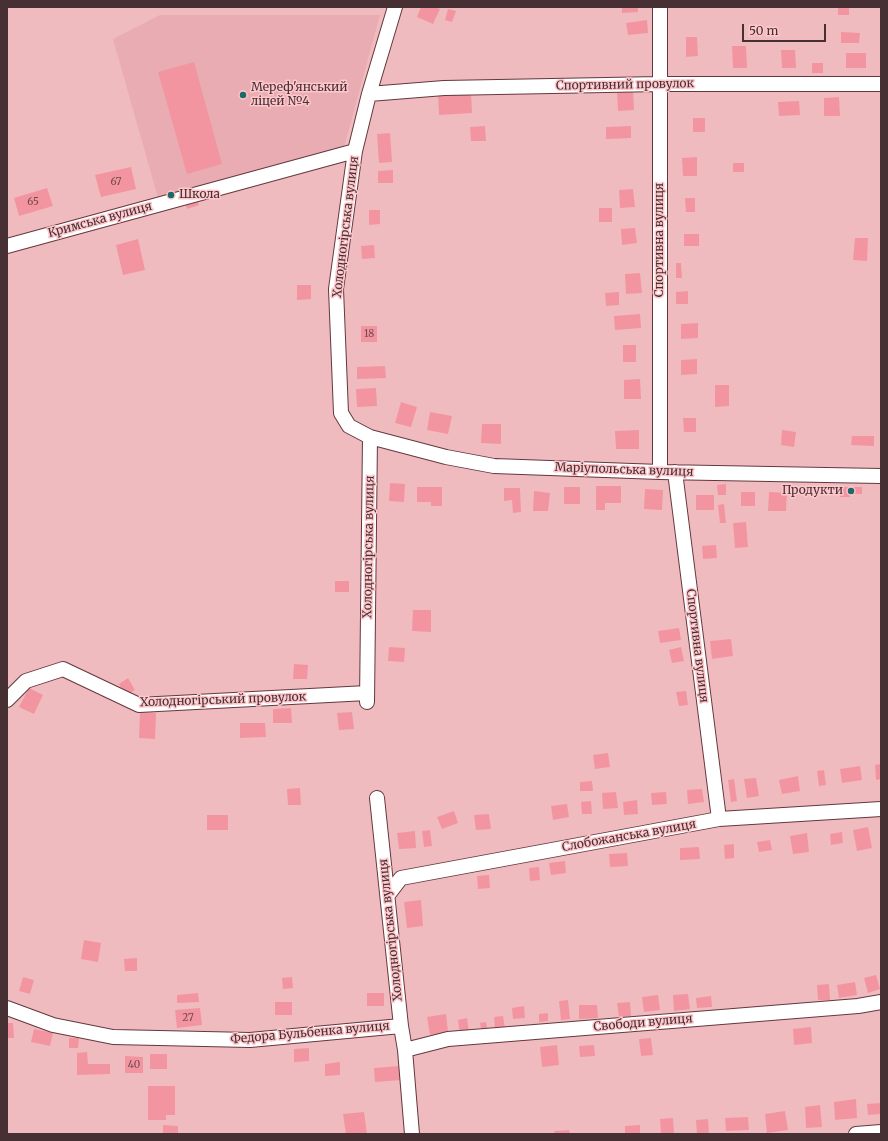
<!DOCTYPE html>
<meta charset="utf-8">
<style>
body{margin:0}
#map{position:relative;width:888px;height:1141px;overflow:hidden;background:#f0bbbf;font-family:Merriweather,serif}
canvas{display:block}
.frame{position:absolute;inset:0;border:8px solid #463033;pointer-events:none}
.scale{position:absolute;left:742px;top:24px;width:84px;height:18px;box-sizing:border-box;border:2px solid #463033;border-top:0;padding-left:5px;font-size:12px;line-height:14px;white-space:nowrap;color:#463033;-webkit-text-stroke:3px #fec7cc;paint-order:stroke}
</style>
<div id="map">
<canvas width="888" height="1141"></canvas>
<div class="frame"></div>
<div class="scale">50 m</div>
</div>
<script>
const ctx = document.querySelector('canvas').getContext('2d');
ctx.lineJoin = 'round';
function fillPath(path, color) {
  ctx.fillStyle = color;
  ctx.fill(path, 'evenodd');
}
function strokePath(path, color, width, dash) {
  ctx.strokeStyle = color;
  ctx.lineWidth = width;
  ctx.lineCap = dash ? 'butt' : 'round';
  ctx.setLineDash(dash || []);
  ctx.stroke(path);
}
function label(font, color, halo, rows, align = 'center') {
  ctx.font = font + ' Merriweather,serif';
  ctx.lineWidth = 3;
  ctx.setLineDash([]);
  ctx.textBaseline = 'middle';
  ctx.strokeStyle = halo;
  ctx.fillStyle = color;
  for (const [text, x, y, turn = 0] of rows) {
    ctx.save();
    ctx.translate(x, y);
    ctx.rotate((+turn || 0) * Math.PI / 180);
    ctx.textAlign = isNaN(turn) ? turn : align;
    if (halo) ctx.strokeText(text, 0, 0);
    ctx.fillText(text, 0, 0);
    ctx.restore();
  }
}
fillPath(new Path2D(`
 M160,15H380L343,151L158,198L113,39Z`), '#e9acb2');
fillPath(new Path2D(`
 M421,7H435L440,9L433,24L417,17Z
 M622,7H638V12L622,13Z
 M838,7H849V15H838Z
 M448,9L456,11L452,22L445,20Z
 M647,20L648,33L628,35L626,23Z
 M841,32L860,33L859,43H841Z
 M686,37H697L698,56L686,57Z
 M732,46H746L747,68H733Z
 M781,50H795L796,68H782Z
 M846,53H866V68H846Z
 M194,62L222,164L187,174L158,72Z
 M812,63H823V73H812Z
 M617,91H633L634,110L618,111Z
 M471,93L472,113L439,115L438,95Z
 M839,97L840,116H824V98Z
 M799,101L800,115L779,116L778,102Z
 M693,118H705V132H693Z
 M485,126L486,141H471L470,127Z
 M631,126V138L606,139V127Z
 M390,133L392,162L379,163L377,134Z
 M697,157V176H683L682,158Z
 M733,163H744V172H733Z
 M131,167L136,189L101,197L95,175Z
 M393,170V183H378V171Z
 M47,188L53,206L19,216L14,198Z
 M633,189L635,207L620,208L619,190Z
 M196,196L199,205L187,209L184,200Z
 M685,198H695V212H686Z
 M599,208H612V222H599Z
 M369,210H380V224L369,225Z
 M635,228L637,243L622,245L621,229Z
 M684,234H699V246H684Z
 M855,238H868L867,261L853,260Z
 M138,239L145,270L123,275L116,245Z
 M374,245L375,258L362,259L361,246Z
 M676,263H681L682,278H676Z
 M640,273L642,293L626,294L625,274Z
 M297,285H311V299L297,300Z
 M688,291V304H676V292Z
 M619,292V305L606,306L605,293Z
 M640,314L641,328L615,330L614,316Z
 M698,323V338L681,339V324Z
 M361,326H377V342H361Z
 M623,345H636V362H623Z
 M697,359V374L681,375V360Z
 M385,366L386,378L357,379V367Z
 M640,379L641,399H624V380Z
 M715,385H729V406L715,407Z
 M376,388L377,406L357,407L356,389Z
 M401,402L417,407L411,427L395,423Z
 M430,412L452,416L448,434L427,430Z
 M683,418H696V432H684Z
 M482,424H501V444L481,443Z
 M639,430V449H616L615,431Z
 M782,430L796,432L794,447L781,445Z
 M852,436H874V446L851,445Z
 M390,483L405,484L404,502L389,501Z
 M726,484V495H718L717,485Z
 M596,486H621V503H605V510H596Z
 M417,487H442V506H431V502H417Z
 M564,487H580V504H564Z
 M840,487H862V494H850V497H840Z
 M504,488H520L521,512L513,513L512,500L504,501Z
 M645,489L663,490L662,510L644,509Z
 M534,491L550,493L548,511H533Z
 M741,492H755V506H741Z
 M769,492L787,493L786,511H768Z
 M696,495H714V510H696Z
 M724,504L726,523H720L718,505Z
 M746,522L748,547L735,548L733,523Z
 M716,545L717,558L703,559L702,546Z
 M335,581H349V592H335Z
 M413,610H431V632L412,631Z
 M679,628L681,640L660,643L658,631Z
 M731,639L733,656L712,659L710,641Z
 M389,647L405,648L404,662L388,661Z
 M681,647L684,661L672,663L669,650Z
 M294,664L308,665L307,679H293Z
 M128,678L135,690L125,696L119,684Z
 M29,688L43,695L34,714L19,707Z
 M686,691L688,705L679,706L676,692Z
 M291,708L292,723H273V709Z
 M140,712L156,713L155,739L139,738Z
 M352,712L354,729L339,730L337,713Z
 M240,723H265L266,737L240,738Z
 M608,753L610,767L595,769L593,755Z
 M881,764V779L876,780L875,765Z
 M860,766L862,780L842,783L840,769Z
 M824,770L826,785L819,786L817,771Z
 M798,776L800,791L782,794L779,780Z
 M756,778L759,796L747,798L744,779Z
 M734,779L737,801L731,802L728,780Z
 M592,781L593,791H580V782Z
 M300,788L301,805H288L287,789Z
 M702,789L704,802L688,804L687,790Z
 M616,792L618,808L603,809L602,793Z
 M666,792L667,804L652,805L651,793Z
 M637,800L638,814L624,815L623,802Z
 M591,801L592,814H582L581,802Z
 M567,804L569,817L553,820L551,806Z
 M454,811L458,823L442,829L437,817Z
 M489,814L491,829L476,830L474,815Z
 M207,815H228V830H207Z
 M868,827L872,848L857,851L853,830Z
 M430,830L432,846L424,847L422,831Z
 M415,831L416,848L399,849L397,833Z
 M842,832L843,843L831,845L830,834Z
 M807,833L809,852L793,854L790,836Z
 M770,840L772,850L759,852L757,842Z
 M734,844V858L725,859L724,845Z
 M699,847L700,859L680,860V848Z
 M627,853L628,866L610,867L609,854Z
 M565,861L566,873L551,875L549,863Z
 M539,867L540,880L530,881L529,868Z
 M489,875L490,888L478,889L477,876Z
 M421,900L423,926L407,928L404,902Z
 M84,940L101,943L98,962L81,959Z
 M137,958V971H125L124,959Z
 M876,975L880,989L868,993L864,978Z
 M23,977L34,980L30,994L19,991Z
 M292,977L293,988L283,989L282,978Z
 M855,982L857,995L839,998L837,985Z
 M829,984L830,1000H818L817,985Z
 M198,993L199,1002L177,1003V995Z
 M367,993H384V1006H367Z
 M688,994L690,1009L674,1011L673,995Z
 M658,995L660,1010L644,1012L642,997Z
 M711,996L712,1007L697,1008L696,998Z
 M568,1000L570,1019L561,1020L559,1001Z
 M275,1002H292V1015H275Z
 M630,1002L631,1016L619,1017L617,1003Z
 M579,1005H597L598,1018L579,1019Z
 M524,1006L525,1018L513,1019L512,1008Z
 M200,1008L202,1025L177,1028L175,1010Z
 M548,1013V1021L539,1022V1014Z
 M446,1014L448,1032L430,1035L427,1017Z
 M503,1016L505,1029L495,1030L494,1017Z
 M467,1018L469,1033L460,1035L458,1020Z
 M486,1022L488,1032L482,1033L480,1023Z
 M7,1023H13L14,1038H7Z
 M811,1027L812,1043L794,1045L793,1029Z
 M34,1029L53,1033L50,1046L31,1042Z
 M69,1038H79L78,1048H69Z
 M651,1038L653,1055L641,1056L639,1039Z
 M557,1045L559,1065L542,1067L540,1047Z
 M594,1045L595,1056L580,1057L579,1046Z
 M309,1048V1061L294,1062V1049Z
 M87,1052L88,1064H110V1074L77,1075V1053Z
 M150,1054H167V1069H150Z
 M125,1056L143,1057V1073H125Z
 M340,1062V1075L325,1076V1064Z
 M400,1066L401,1080L375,1082L374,1068Z
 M148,1086H175V1115H166V1120H148Z
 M856,1099L857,1118L835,1120L834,1102Z
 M881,1103V1114L868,1115L867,1104Z
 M820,1105L822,1127L806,1128L805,1107Z
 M785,1111L788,1130L767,1133L765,1114Z
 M364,1112L367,1134H346L343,1114Z
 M748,1117L749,1130L726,1131L725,1118Z
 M673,1118L674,1134H661L660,1119Z
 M708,1119L709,1134H697L696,1120Z
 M163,1125L178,1126V1134H163Z
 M640,1125V1134H625V1126Z
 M569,1130L570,1134H555L554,1131Z`), '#f395a1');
const street = new Path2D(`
 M660,7V472
 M369,94L444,88L660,84H881
 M7,246L355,151
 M370,437L446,457L494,466L660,472L881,476
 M675,472L719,819
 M7,700L26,681L63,669L139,705L367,693
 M367,702L370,437L349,426L341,413L336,289L355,151L369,94L395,7
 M377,798L401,1026L405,1050L412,1134
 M388,895L401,878L719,819L881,809
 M7,1008L53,1025L113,1037L250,1040L401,1026
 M405,1050L448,1039L858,1006L881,1002
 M856,1134L881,1132`);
strokePath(street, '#63383d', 16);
strokePath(street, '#fff', 14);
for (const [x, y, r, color] of [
 [243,95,4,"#1d6967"],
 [171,195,4,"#1d6967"],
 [851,491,4,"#1d6967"]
]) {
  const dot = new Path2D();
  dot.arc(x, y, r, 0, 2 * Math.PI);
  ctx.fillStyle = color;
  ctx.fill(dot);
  strokePath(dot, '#fec7cc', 1.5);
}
label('10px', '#71494e', null, [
 ["67",116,182],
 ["65",33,202],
 ["18",369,334],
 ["27",188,1018],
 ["40",134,1065]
]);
label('12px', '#463033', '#fec7cc', [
 ["Спортивний провулок",625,85,-1],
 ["Кримська вулиця",100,220,-15],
 ["Холодногірська вулиця",346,227,-83],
 ["Спортивна вулиця",660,240,-90],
 ["Маріупольська вулиця",624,470,2],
 ["Холодногірська вулиця",369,547,-89],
 ["Спортивна вулиця",697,646,83],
 ["Холодногірський провулок",223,700,-2],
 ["Слобожанська вулиця",629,836,-10],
 ["Холодногірська вулиця",391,930,-96],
 ["Свободи вулиця",643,1023,-5],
 ["Федора Бульбенка вулиця",310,1033,-5]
]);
label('12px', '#463033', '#fec7cc', [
 ["Мереф'янський",251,88],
 ["ліцей №4",251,102],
 ["Школа",179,195],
 ["Продукти",843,491,"right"]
], 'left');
</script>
